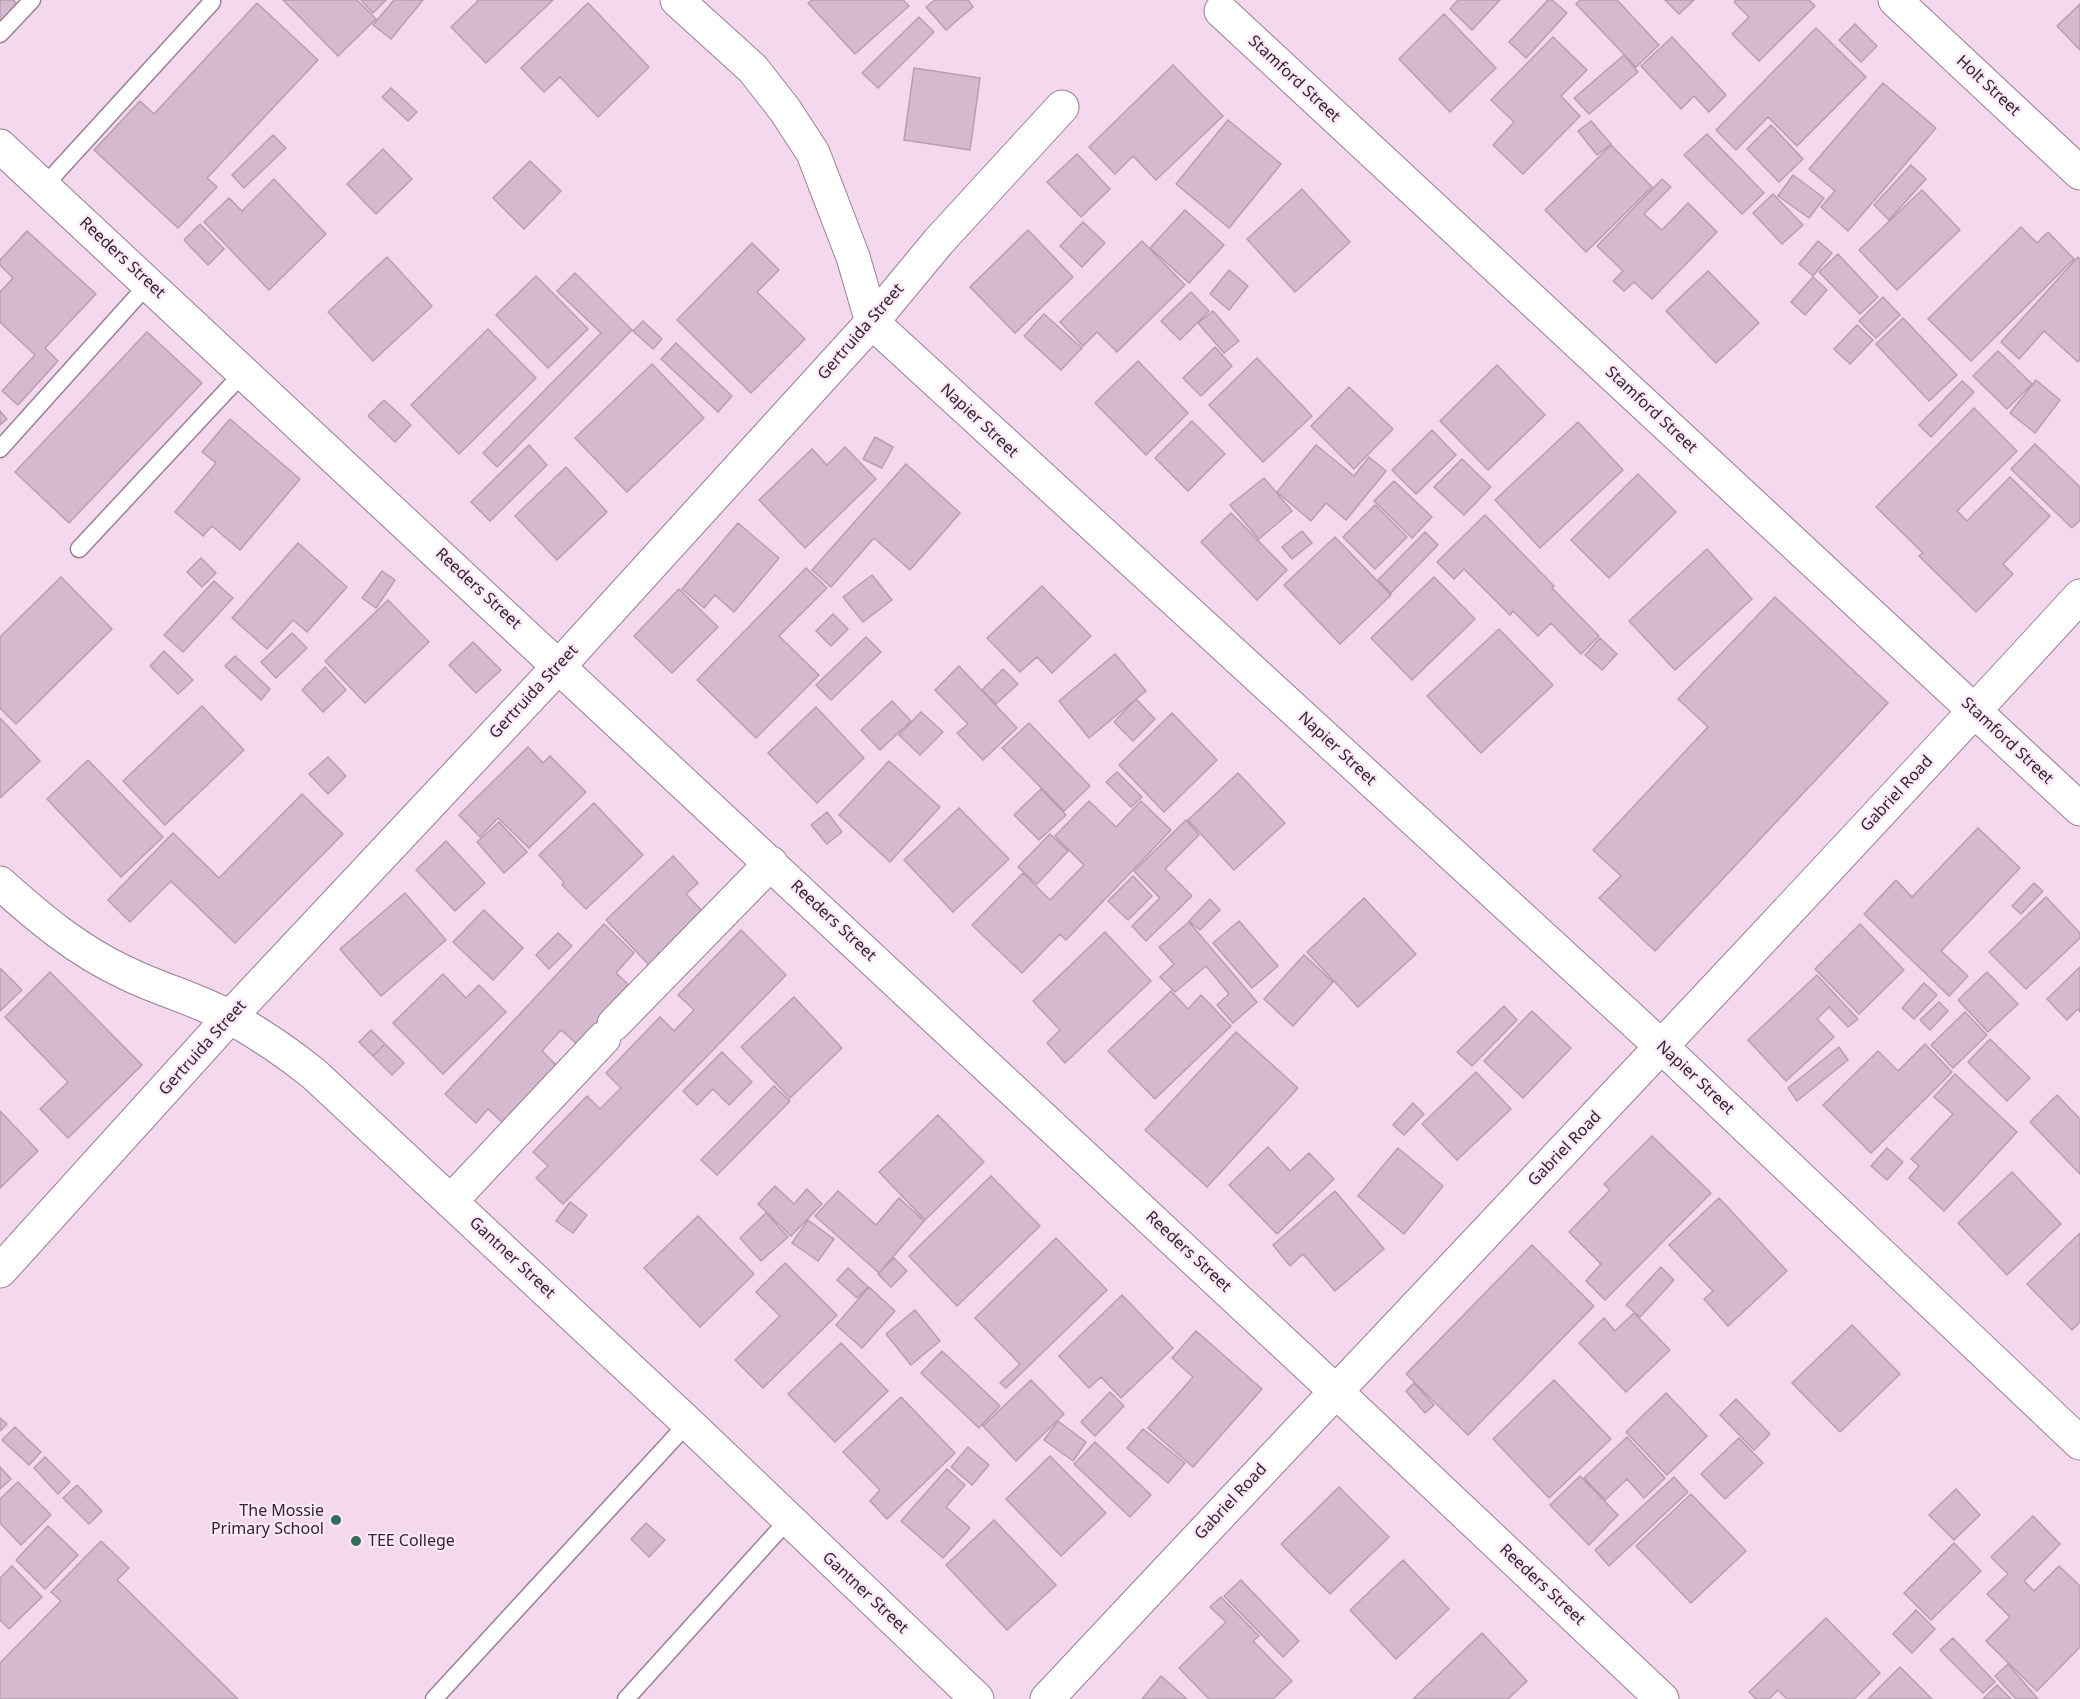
<!DOCTYPE html>
<style>
body{margin:0}
canvas{display:block;background:#f3d8ee}
</style>
<canvas width="2080" height="1699"></canvas>
<script>
const ctx = document.querySelector('canvas').getContext('2d');
ctx.lineJoin = 'round';
function fillPath(path, color) {
  ctx.fillStyle = color;
  ctx.fill(path, 'evenodd');
}
function strokePath(path, color, width, dash) {
  ctx.strokeStyle = color;
  ctx.lineWidth = width;
  ctx.lineCap = dash ? 'butt' : 'round';
  ctx.setLineDash(dash || []);
  ctx.stroke(path);
}
function label(font, color, halo, rows, align = 'center') {
  ctx.font = font + ' "Noto Sans",sans-serif';
  ctx.lineWidth = 4.5;
  ctx.setLineDash([]);
  ctx.textBaseline = 'middle';
  ctx.strokeStyle = halo;
  ctx.fillStyle = color;
  for (const [text, x, y, turn = 0] of rows) {
    ctx.save();
    ctx.translate(x, y);
    ctx.rotate((+turn || 0) * Math.PI / 180);
    ctx.textAlign = isNaN(turn) ? turn : align;
    if (halo) ctx.strokeText(text, 0, 0);
    ctx.fillText(text, 0, 0);
    ctx.restore();
  }
}
const building = new Path2D(`
 M0,0H13L22,9L0,31Z
 M283,0H357L376,19L338,56Z
 M361,0H386L373,13Z
 M394,0H423L391,39L373,25Z
 M477,0H553L486,63L451,27L478,1Z
 M812,0H903L909,6L855,54L808,3Z
 M935,0H968L973,7L946,30L926,7Z
 M1458,0H1500L1472,30L1450,9Z
 M1548,0H1552L1567,13L1526,58L1509,42Z
 M1580,0H1617L1659,45L1636,67L1576,4Z
 M1665,0H1694L1679,14Z
 M1736,0H1809L1815,6L1759,61L1732,34L1749,17L1734,2Z
 M257,3L318,60L207,178L217,187L178,228L94,150L140,101L154,114Z
 M588,3L649,67L598,117L560,77L544,92L521,68Z
 M2080,4V50L2057,26Z
 M1444,14L1496,68L1450,112L1399,59Z
 M919,17L934,32L878,88L862,73Z
 M1855,24L1877,46L1861,62L1839,40Z
 M1816,28L1866,77L1797,146L1768,117L1736,150L1716,130Z
 M1553,37L1587,70L1561,96L1580,116L1523,174L1493,145L1514,122L1491,100Z
 M1672,37L1726,95L1709,112L1694,96L1681,109L1641,66Z
 M1624,55L1638,72L1589,114L1574,98Z
 M1173,65L1223,116L1156,180L1133,156L1115,174L1089,147Z
 M914,68L980,78L970,150L904,140Z
 M1883,83L1936,128L1848,231L1821,207L1835,191L1809,169Z
 M391,88L417,112L408,121L382,97Z
 M1228,120L1281,164L1229,228L1176,184Z
 M1591,121L1611,144L1597,155L1578,131Z
 M1771,125L1803,159L1779,182L1747,149Z
 M1707,134L1764,193L1742,214L1684,155Z
 M273,135L286,148L244,188L232,175Z
 M1611,145L1652,187L1586,252L1545,210Z
 M383,149L412,179L376,214L347,184Z
 M1077,154L1110,189L1081,217L1047,182Z
 M530,161L561,191L524,229L493,198Z
 M1911,165L1926,179L1889,220L1874,205Z
 M1793,175L1824,198L1809,218L1778,196Z
 M274,179L326,234L269,290L204,222L229,198L242,211Z
 M1662,179L1671,187L1644,214L1662,230L1688,203L1717,232L1652,299L1634,282L1624,291L1613,281L1623,271L1597,246Z
 M1302,189L1350,242L1295,292L1247,239Z
 M1922,190L1960,230L1897,290L1859,250Z
 M1773,194L1803,225L1782,244L1753,213Z
 M1185,210L1224,245L1189,283L1150,248Z
 M1083,222L1105,243L1082,267L1060,246Z
 M200,224L224,249L208,265L184,240Z
 M2021,227L2037,243L2048,232L2074,259L1971,361L1928,319Z
 M1028,230L1073,277L1015,333L970,287Z
 M27,231L96,294L45,348L58,361L18,405L2,391L35,355L0,322V292L13,278L0,265V260Z
 M1142,241L1185,285L1117,352L1097,332L1083,346L1060,322Z
 M1818,241L1832,253L1813,276L1799,264Z
 M752,243L779,270L757,292L805,339L751,393L677,320Z
 M1838,254L1878,297L1860,314L1819,272Z
 M387,257L432,306L373,361L328,312Z
 M2078,257L2080,259V359L2078,362L2044,331L2019,359L2001,342Z
 M1229,270L1248,286L1229,310L1210,294Z
 M1708,271L1759,323L1716,363L1666,311Z
 M575,273L632,330L497,467L483,453L601,333L557,291Z
 M536,276L588,329L548,368L496,315Z
 M1813,277L1827,290L1805,315L1791,302Z
 M1191,292L1209,311L1180,340L1161,321Z
 M1883,297L1900,315L1876,338L1859,321Z
 M1213,311L1239,341L1224,353L1198,323Z
 M1044,314L1082,348L1061,370L1024,336Z
 M1903,318L1957,375L1929,401L1876,344Z
 M643,321L662,339L653,349L633,331Z
 M1857,325L1873,340L1850,364L1834,349Z
 M488,329L536,378L459,454L411,405Z
 M147,332L202,383L69,523L15,472Z
 M676,343L732,396L718,412L661,359Z
 M1215,347L1232,366L1201,396L1183,378Z
 M1998,351L2032,384L2007,409L1973,376Z
 M1257,358L1312,416L1263,462L1209,405Z
 M1138,361L1188,413L1146,455L1095,403Z
 M652,364L704,418L627,492L575,438Z
 M1497,365L1545,415L1488,470L1440,421Z
 M2036,380L2060,400L2035,433L2010,413Z
 M1962,381L1974,392L1931,437L1919,425Z
 M1349,387L1393,429L1354,469L1311,426Z
 M384,400L411,425L395,442L368,416Z
 M1974,408L2017,451L1957,511L1967,521L2010,477L2050,516L2003,564L2013,574L1976,612L1919,556L1923,553L1876,507Z
 M0,411L7,419L0,425Z
 M230,419L300,479L240,550L212,526L203,536L175,512L216,463L202,452Z
 M1192,421L1225,454L1188,491L1155,458Z
 M1578,422L1623,470L1540,548L1495,500Z
 M1432,430L1456,455L1416,494L1392,470Z
 M875,437L893,447L882,468L863,459Z
 M2035,444L2080,487V520L2072,528L2011,469Z
 M529,445L547,465L490,521L471,502Z
 M1316,445L1354,476L1369,457L1386,471L1346,520L1326,503L1311,521L1277,492Z
 M845,447L876,479L805,548L759,500L812,449L827,465Z
 M1462,459L1491,487L1464,515L1434,487Z
 M906,464L960,513L910,570L874,538L831,587L812,570Z
 M566,467L607,512L557,560L515,516Z
 M1638,474L1676,512L1609,578L1571,540Z
 M1264,478L1292,511L1259,539L1230,505Z
 M1394,481L1432,517L1412,538L1374,501Z
 M1375,505L1407,537L1375,569L1343,537Z
 M1231,513L1287,570L1257,600L1201,542Z
 M1485,515L1554,586L1552,588L1599,636L1581,654L1551,623L1538,636L1513,611L1510,615L1464,569L1454,579L1437,562Z
 M738,523L779,558L734,612L715,595L704,608L682,589Z
 M1302,531L1312,543L1292,559L1282,547Z
 M1425,532L1438,545L1391,593L1378,580Z
 M1335,537L1391,595L1340,644L1284,585Z
 M298,543L347,587L307,632L293,620L267,649L232,618Z
 M1707,549L1752,599L1675,670L1629,621Z
 M201,558L216,573L202,587L187,572Z
 M806,568L827,588L779,636L819,675L756,738L697,680Z
 M382,571L395,580L376,608L362,598Z
 M872,575L892,600L863,622L843,597Z
 M61,577L112,629L16,724L0,708V637Z
 M1434,577L1475,619L1412,680L1371,638Z
 M214,581L233,598L183,652L164,635Z
 M1042,586L1091,636L1052,673L1037,657L1020,672L987,638Z
 M679,589L718,627L672,673L634,636Z
 M1775,597L1888,703L1655,951L1599,898L1621,876L1593,850L1708,727L1678,699Z
 M388,600L429,642L365,703L325,661Z
 M833,614L848,629L831,646L816,631Z
 M1499,629L1553,685L1481,753L1427,696Z
 M292,633L307,648L276,678L261,662Z
 M866,637L881,652L831,700L816,685Z
 M1600,638L1617,654L1602,670L1585,655Z
 M473,642L501,670L476,693L449,665Z
 M164,651L193,680L178,694L150,666Z
 M1115,654L1146,691L1089,738L1059,701Z
 M235,656L270,689L261,700L225,666Z
 M959,666L1017,728L983,760L957,733L968,724L935,690Z
 M325,667L346,690L323,712L302,690Z
 M1003,669L1018,684L996,704L982,690Z
 M1136,699L1155,719L1133,741L1114,722Z
 M892,701L911,721L880,750L861,730Z
 M202,706L244,750L165,825L123,781Z
 M816,707L864,758L817,803L768,753Z
 M921,712L943,732L920,755L899,735Z
 M1172,713L1217,760L1164,812L1119,765Z
 M0,718L40,761L0,798Z
 M1029,723L1090,786L1064,811L1002,748Z
 M528,747L543,763L550,756L586,792L529,848L498,818L480,837L459,815Z
 M328,757L346,776L328,794L309,774Z
 M88,760L163,837L121,877L47,799Z
 M889,761L940,807L890,862L839,815Z
 M1117,772L1142,797L1131,807L1106,782Z
 M1238,773L1285,823L1234,870L1188,820Z
 M1041,789L1066,815L1039,840L1014,815Z
 M302,794L343,834L235,943L171,881L130,922L108,900L173,833L219,878Z
 M1089,801L1116,827L1141,801L1171,830L1066,940L1060,934L1022,973L972,925L1023,873L1050,900L1084,865L1055,836Z
 M594,803L643,855L586,909L562,885L564,882L539,855Z
 M959,808L1009,859L953,912L904,860Z
 M827,812L842,832L827,844L811,825Z
 M1186,820L1199,835L1165,869L1192,896L1146,941L1132,926L1160,898L1134,871Z
 M499,822L527,852L504,873L477,842Z
 M1978,828L2020,868L1941,951L1968,976L1949,996L1864,914L1896,880L1912,897Z
 M1050,834L1068,851L1037,884L1018,867Z
 M446,841L485,883L455,911L416,870Z
 M673,856L698,883L686,894L704,913L649,965L606,920Z
 M1133,876L1152,896L1128,920L1108,901Z
 M2034,883L2043,891L2021,914L2012,906Z
 M405,893L446,940L381,996L340,949Z
 M2046,897L2080,933V938L2026,989L1989,952Z
 M1364,898L1416,954L1358,1007L1307,952Z
 M1210,899L1220,910L1200,930L1189,921Z
 M484,910L523,948L493,980L453,942Z
 M1239,921L1278,966L1252,988L1213,943Z
 M1189,922L1257,1002L1233,1023L1217,1005L1229,994L1206,966L1175,992L1160,977L1174,964L1159,947Z
 M604,924L634,953L616,973L631,987L577,1044L561,1030L542,1051L557,1066L503,1123L488,1109L476,1123L445,1094Z
 M1860,924L1904,970L1859,1014L1815,969Z
 M741,930L786,975L563,1204L536,1178L548,1166L533,1152L587,1096L600,1109L621,1088L606,1073L660,1017L674,1031L694,1010L678,995Z
 M1105,932L1151,981L1065,1063L1047,1043L1060,1030L1033,1001Z
 M558,933L572,946L549,969L536,955Z
 M1304,955L1333,982L1293,1026L1264,999Z
 M2080,967V1012L2078,1009L2067,1020L2047,999Z
 M0,968L22,990L0,1011Z
 M50,972L142,1065L68,1138L40,1109L68,1082L5,1017Z
 M1987,972L2018,1004L1988,1032L1958,1000Z
 M443,974L466,998L479,985L506,1012L443,1074L393,1023Z
 M1817,975L1858,1019L1848,1027L1829,1007L1817,1019L1834,1037L1786,1081L1748,1040Z
 M1924,983L1937,995L1914,1019L1902,1008Z
 M1171,991L1188,1009L1201,995L1231,1026L1155,1099L1108,1051Z
 M794,997L842,1048L790,1098L741,1047Z
 M1939,1002L1948,1011L1930,1030L1920,1020Z
 M1504,1006L1517,1020L1472,1066L1457,1052Z
 M1532,1011L1571,1048L1523,1098L1484,1061Z
 M1965,1012L1987,1035L1953,1068L1931,1045Z
 M371,1030L385,1044L373,1056L359,1042Z
 M1236,1032L1298,1088L1207,1187L1145,1130Z
 M1990,1039L2030,1078L2007,1101L1968,1062Z
 M385,1044L404,1063L392,1075L373,1056Z
 M1925,1044L1952,1072L1871,1153L1823,1105L1878,1051L1898,1071Z
 M1839,1047L1848,1060L1797,1101L1788,1088Z
 M722,1052L752,1082L729,1105L713,1089L697,1105L683,1091Z
 M1476,1072L1511,1109L1457,1160L1422,1124Z
 M1955,1074L2017,1132L1944,1211L1909,1178L1919,1166L1911,1159L1953,1114L1934,1097Z
 M774,1086L790,1101L717,1175L701,1160Z
 M2057,1095L2080,1119V1174L2030,1122Z
 M1413,1103L1424,1114L1404,1135L1393,1125Z
 M0,1111L38,1151L0,1188Z
 M938,1115L984,1162L925,1220L879,1172Z
 M1652,1136L1711,1193L1605,1300L1586,1281L1601,1264L1569,1232L1610,1190L1604,1184Z
 M1268,1147L1290,1171L1309,1153L1334,1179L1277,1234L1229,1185Z
 M1398,1148L1443,1186L1404,1234L1358,1196Z
 M1887,1148L1903,1162L1887,1180L1871,1166Z
 M2012,1172L2061,1224L2007,1275L1958,1223Z
 M991,1176L1040,1226L957,1306L909,1256Z
 M775,1186L794,1204L807,1189L822,1204L791,1236L758,1204Z
 M838,1191L876,1225L899,1198L924,1221L879,1273L815,1216Z
 M1335,1191L1384,1249L1335,1291L1303,1254L1290,1266L1273,1245Z
 M1719,1198L1787,1271L1728,1326L1704,1299L1713,1291L1669,1245Z
 M570,1202L587,1215L573,1233L556,1221Z
 M766,1213L788,1237L761,1261L740,1238Z
 M698,1216L754,1274L700,1327L644,1268Z
 M808,1220L834,1239L818,1261L792,1243Z
 M2080,1233V1322L2072,1330L2027,1284Z
 M1056,1238L1107,1290L1006,1388L1000,1383L1020,1364L975,1318Z
 M1532,1245L1594,1306L1468,1435L1406,1374Z
 M894,1258L907,1271L891,1287L878,1274Z
 M785,1263L837,1315L763,1388L735,1360L780,1316L756,1292Z
 M1661,1267L1674,1280L1640,1317L1626,1305Z
 M848,1268L868,1287L857,1298L837,1280Z
 M869,1287L895,1311L862,1348L836,1325Z
 M1122,1295L1173,1348L1121,1398L1101,1377L1089,1388L1059,1356Z
 M915,1310L940,1341L911,1365L886,1334Z
 M1634,1313L1670,1350L1626,1392L1579,1343L1604,1318L1615,1331Z
 M1852,1325L1900,1374L1840,1432L1792,1383Z
 M1196,1331L1262,1389L1193,1467L1148,1428L1193,1377L1172,1358Z
 M841,1343L888,1391L835,1442L788,1394Z
 M942,1351L1000,1406L979,1428L921,1373Z
 M1031,1380L1064,1414L1016,1461L983,1426Z
 M1554,1380L1611,1439L1549,1498L1493,1439Z
 M1414,1383L1434,1405L1425,1413L1406,1391Z
 M1110,1392L1124,1406L1095,1436L1081,1422Z
 M1666,1393L1707,1436L1667,1475L1626,1432Z
 M901,1397L955,1453L887,1519L870,1501L880,1490L843,1452Z
 M1736,1399L1770,1434L1754,1450L1720,1415Z
 M0,1418L7,1424L0,1431Z
 M1058,1421L1086,1442L1073,1461L1044,1440Z
 M15,1427L41,1452L29,1465L2,1440Z
 M1143,1429L1185,1463L1168,1483L1127,1448Z
 M1627,1437L1665,1478L1644,1498L1627,1479L1605,1500L1584,1478Z
 M1739,1438L1763,1463L1725,1499L1701,1474Z
 M1095,1442L1151,1495L1130,1517L1074,1464Z
 M968,1447L989,1465L972,1485L951,1467Z
 M1050,1456L1106,1513L1061,1556L1006,1499Z
 M45,1457L70,1482L58,1494L34,1468Z
 M0,1467L11,1479L0,1489Z
 M947,1469L965,1485L946,1507L970,1528L943,1558L901,1521Z
 M1580,1476L1618,1515L1589,1545L1550,1505Z
 M1674,1477L1688,1492L1609,1566L1595,1550Z
 M18,1482L51,1515L21,1545L0,1523V1499Z
 M77,1485L102,1511L89,1524L63,1498Z
 M1339,1487L1389,1537L1330,1594L1281,1544Z
 M1956,1489L1980,1515L1954,1540L1929,1515Z
 M1691,1494L1746,1551L1691,1603L1636,1546Z
 M2033,1516L2060,1544L2024,1581L2034,1591L2059,1566L2080,1586V1647L2037,1691L1986,1641L2010,1617L1987,1594L2008,1574L1991,1557Z
 M994,1520L1056,1585L1007,1630L946,1565Z
 M646,1523L665,1540L649,1557L631,1539Z
 M48,1526L78,1555L45,1589L16,1560Z
 M101,1541L129,1568L117,1580L238,1699H0V1663L61,1601L51,1592Z
 M1954,1543L1981,1571L1931,1620L1904,1593Z
 M1403,1560L1449,1609L1396,1659L1350,1610Z
 M12,1566L42,1597L9,1629L0,1620V1578Z
 M1241,1580L1299,1641L1283,1657L1224,1596Z
 M1221,1597L1259,1636L1253,1641L1292,1681L1273,1699H1209L1179,1668L1226,1622L1210,1607Z
 M1916,1610L1935,1629L1912,1653L1893,1634Z
 M1826,1618L1880,1673L1854,1699H1787L1778,1690L1769,1699H1756L1749,1692Z
 M1482,1633L1527,1681L1508,1699H1413Z
 M1953,1638L1995,1682L1983,1693L1940,1650Z
 M2008,1664L2038,1699H2016L1995,1676Z
 M1900,1667L1932,1699H1868Z
 M1161,1676L1187,1699H1142Z
 M1997,1685L2011,1699H1983Z`);
fillPath(building, '#d4b9cf');
strokePath(building, '#b89eb3', 1.5);
const lane = new Path2D(`
 M0,34L32,0
 M44,186L212,2
 M0,449L149,283
 M79,549L243,373
 M434,1699L688,1423
 M626,1699L788,1520`);
const street = new Path2D(`
 M677,0L753,69L785,110L813,153L853,257L872,322L1662,1047L2080,1443
 M1895,0L2080,173
 M1221,11L2080,809
 M0,146C557,660 1111,1178 1662,1699
 M0,883C39,918 78,951 126,973C160,990 198,999 231,1018C260,1034 288,1053 314,1074L688,1423L977,1699
 M614,1024L771,863
 M451,1201L604,1038
 M0,1271L230,1017L560,665L872,322L939,241L1062,107
 M1047,1699C1391,1331 1740,967 2080,596`);
strokePath(lane, '#998094', 19);
strokePath(street, '#998094', 35);
strokePath(lane, '#fff', 16);
strokePath(street, '#fff', 33);
for (const [x, y, r, color] of [
 [336,1520,6,"#306e5a"],
 [356,1541,6,"#306e5a"]
]) {
  const dot = new Path2D();
  dot.arc(x, y, r, 0, 2 * Math.PI);
  ctx.fillStyle = color;
  ctx.fill(dot);
  strokePath(dot, '#fde7f9', 2);
}
label('16px', '#30262e', '#fde7f9', [
 ["Stamford Street",1294,79,43],
 ["Holt Street",1988,86,43],
 ["Reeders Street",122,258,43],
 ["Gertruida Street",861,332,-49],
 ["Stamford Street",1651,410,43],
 ["Napier Street",979,421,43],
 ["Reeders Street",478,589,43],
 ["Gertruida Street",534,692,-47],
 ["Stamford Street",2007,741,43],
 ["Napier Street",1337,749,43],
 ["Gabriel Road",1897,794,-47],
 ["Reeders Street",833,921,43],
 ["Gertruida Street",203,1048,-48],
 ["Napier Street",1695,1078,43],
 ["Gabriel Road",1565,1149,-46],
 ["Reeders Street",1188,1252,43],
 ["Gantner Street",512,1258,43],
 ["Gabriel Road",1231,1502,-47],
 ["Reeders Street",1542,1585,43],
 ["Gantner Street",865,1593,43]
]);
label('16px', '#30262e', '#fde7f9', [
 ["The Mossie",324,1511],
 ["Primary School",324,1529],
 ["TEE College",368,1541,"left"]
], 'right');
</script>
